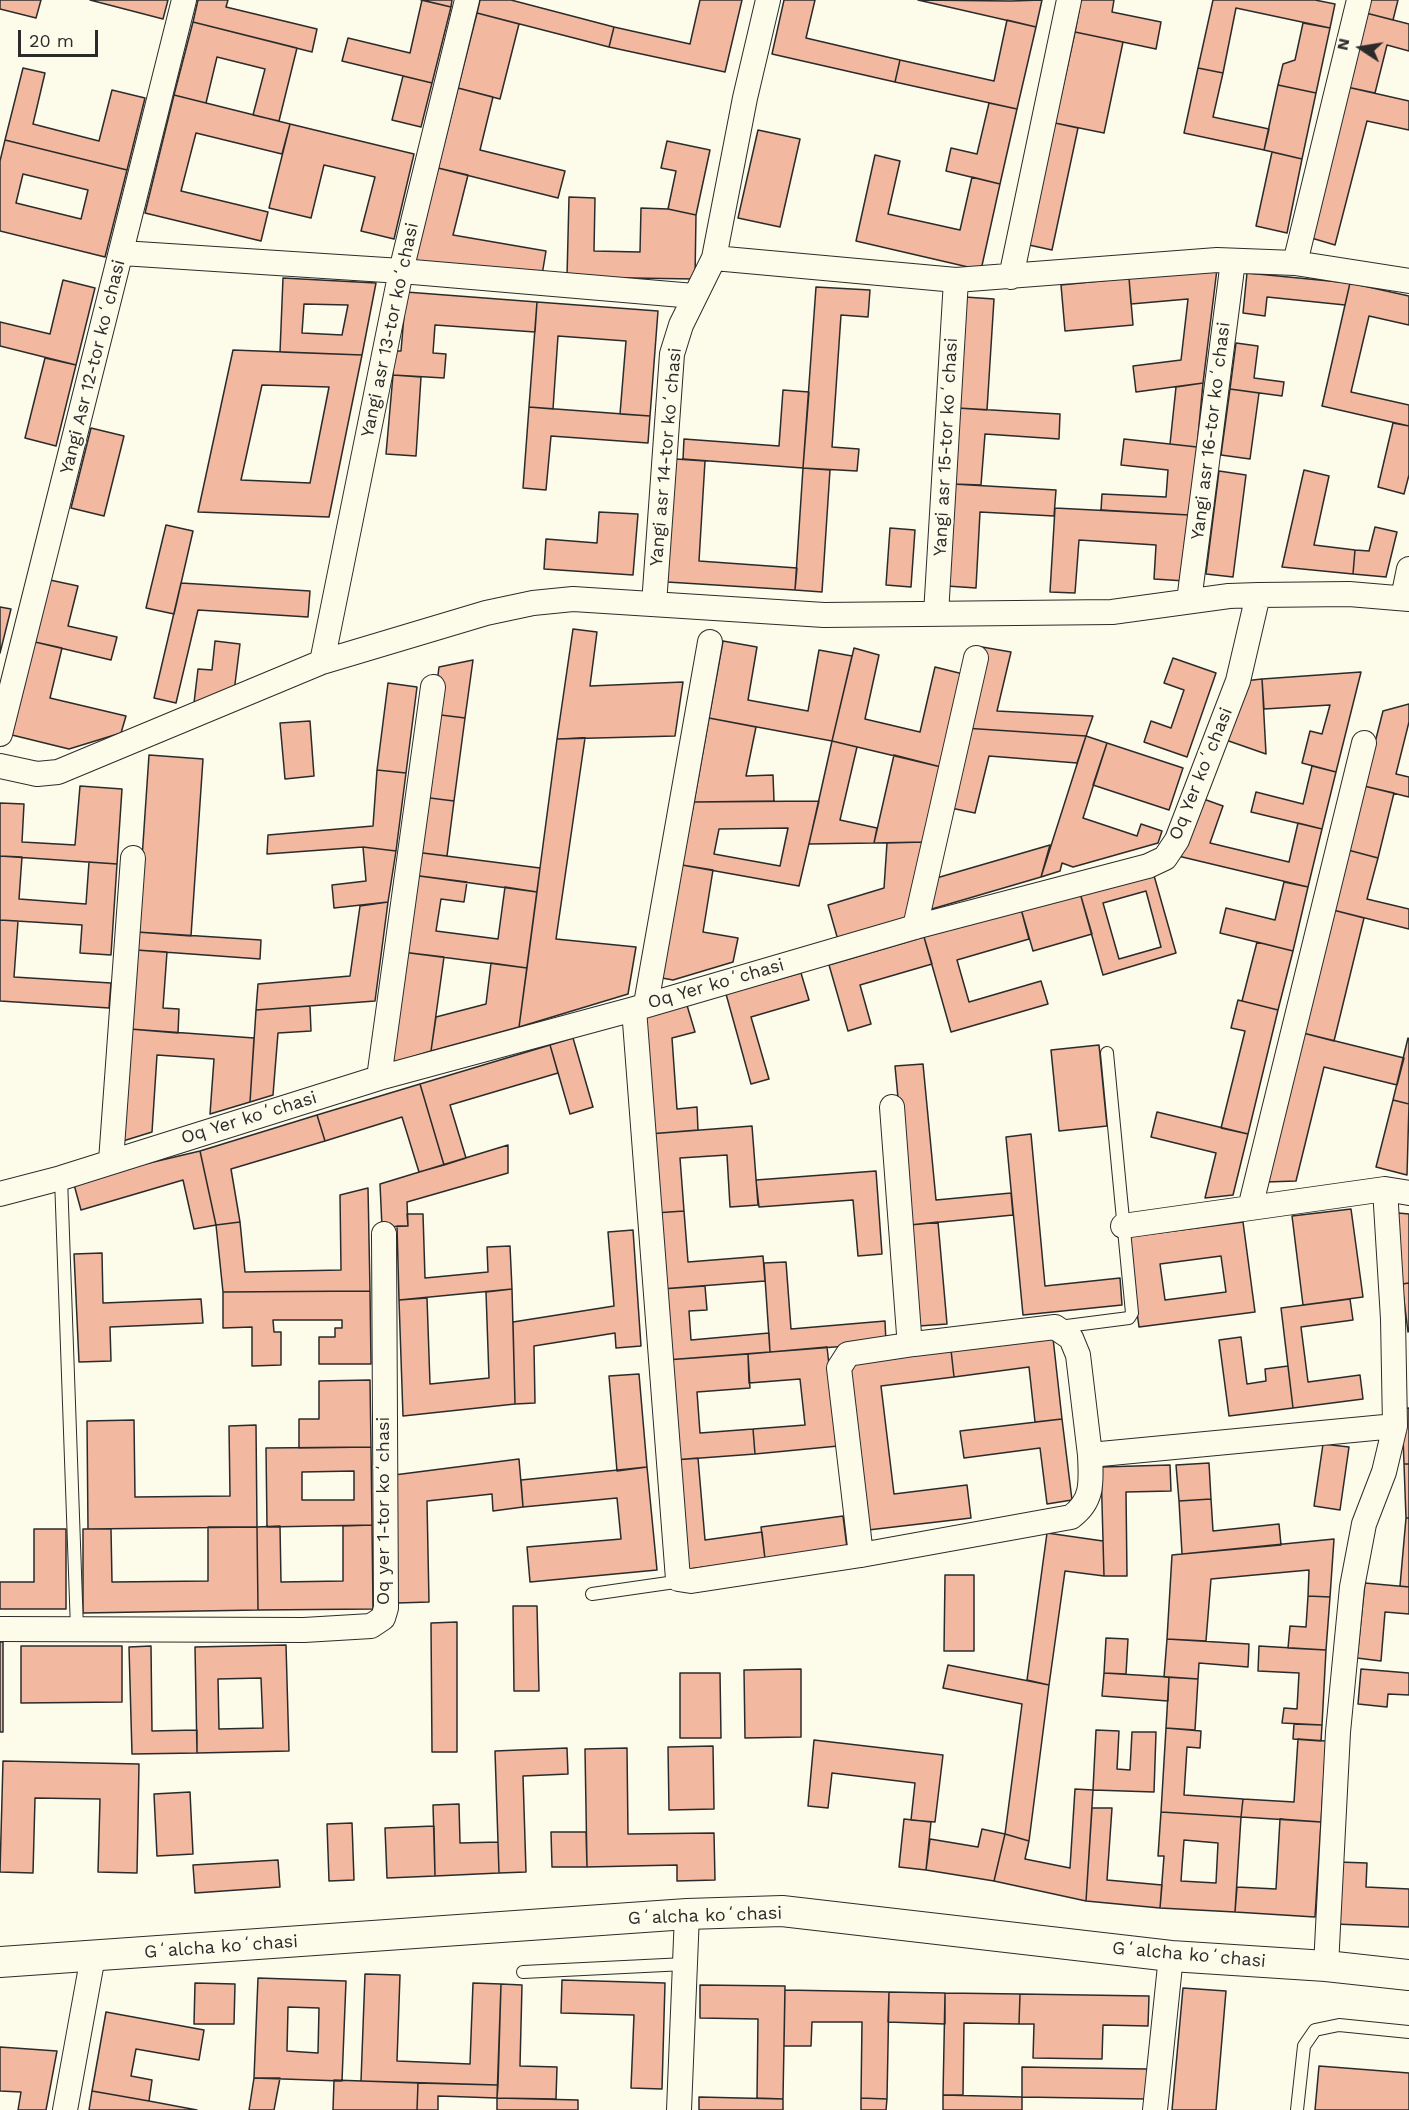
<!DOCTYPE html>
<meta charset="utf-8">
<style>
body{margin:0}
#map{position:relative;width:1409px;height:2110px;overflow:hidden;background:#fdfbea;font-family:"Work Sans",sans-serif}
canvas{display:block}
.north{position:absolute;left:1331px;top:18px;width:60px;height:60px;-webkit-text-stroke:4px #fdfbea;paint-order:stroke;rotate:282deg;font-size:16px;font-weight:700;line-height:24px;text-align:center;color:#2b2b2b}
.north::after{content:'';display:block;margin:auto;width:21px;height:27px;background:#2b2b2b;clip-path:polygon(50% 0,100% 100%,50% 72%,0 100%)}
.scale{position:absolute;left:18px;top:30px;width:80px;height:27px;box-sizing:border-box;border:3px solid #2b2b2b;border-top:0;padding-left:8px;font-size:18px;line-height:21px;white-space:nowrap;color:#2b2b2b;-webkit-text-stroke:4px #fdfbea;paint-order:stroke}
</style>
<div id="map">
<canvas width="1409" height="2110"></canvas>
<div class="north">N</div>
<div class="scale">20 m</div>
</div>
<script>
const ctx = document.querySelector('canvas').getContext('2d');
ctx.lineJoin = 'round';
function fillPath(path, color) {
  ctx.fillStyle = color;
  ctx.fill(path, 'evenodd');
}
function strokePath(path, color, width, dash) {
  ctx.strokeStyle = color;
  ctx.lineWidth = width;
  ctx.lineCap = dash ? 'butt' : 'round';
  ctx.setLineDash(dash || []);
  ctx.stroke(path);
}
function label(font, color, halo, rows, align = 'center') {
  ctx.font = font + ' "Work Sans",sans-serif';
  ctx.lineWidth = 4.5;
  ctx.setLineDash([]);
  ctx.textBaseline = 'middle';
  ctx.strokeStyle = halo;
  ctx.fillStyle = color;
  for (const [text, x, y, turn = 0] of rows) {
    ctx.save();
    ctx.translate(x, y);
    ctx.rotate((+turn || 0) * Math.PI / 180);
    ctx.textAlign = isNaN(turn) ? turn : align;
    if (halo) ctx.strokeText(text, 0, 0);
    ctx.fillText(text, 0, 0);
    ctx.restore();
  }
}
const building = new Path2D(`
 M0,0H41L36,18L0,9Z
 M90,0H168L163,19Z
 M198,0H228L226,7L317,29L312,52L193,22Z
 M421,0H452L451,7Z
 M422,0L451,7L432,83L342,61L348,38L410,53Z
 M480,0H511L614,27L609,47L477,13Z
 M700,0H742L725,72L609,47L614,27L690,44Z
 M784,0H815L806,38L900,60L895,82L772,54Z
 M918,0L1011,1L1042,0L1036,27Z
 M1081,0H1114L1112,12L1161,22L1156,49L1075,32Z
 M1213,0H1315L1335,4L1330,28L1236,8L1223,73L1198,68Z
 M1369,0H1398L1393,20L1366,13Z
 M477,13L519,24L500,99L458,88Z
 M1366,13L1409,24V51L1387,45L1375,93L1347,87Z
 M1007,20L1036,27L1017,109L895,82L900,60L994,81Z
 M193,22L297,48L279,121L253,115L265,69L217,57L206,103L174,95Z
 M1303,23L1330,28L1316,93L1278,85L1283,64L1295,60Z
 M1075,32L1123,42L1104,133L1055,123Z
 M23,68L45,73L33,124L99,141L112,90L145,98L127,170L5,140Z
 M1198,68L1223,73L1213,117L1269,129L1264,150L1184,133Z
 M403,76L432,83L421,127L392,120Z
 M1278,85L1316,93L1302,159L1264,150Z
 M1347,87L1409,101V130L1367,121L1335,245L1308,237Z
 M458,88L493,97L480,150L565,171L558,198L438,168Z
 M174,95L290,124L282,154L196,133L181,191L268,212L261,241L145,213Z
 M989,103L1017,109L1000,184L946,171L951,148L977,154Z
 M1055,123L1078,128L1052,250L1029,245Z
 M290,124L414,154L394,239L361,231L375,177L324,165L311,218L269,208Z
 M758,130L800,139L780,227L738,218Z
 M5,140L127,170L105,257L0,231V161ZM23,174L88,190L81,219L16,203Z
 M667,141L710,150L696,215L668,209L676,171L661,168Z
 M1272,152L1302,159L1287,233L1256,226Z
 M875,155L900,161L888,214L960,230L972,177L1000,184L981,270L856,241Z
 M438,168L468,175L453,235L546,251L541,281L415,260Z
 M569,197L595,198L594,251L640,252L641,208L668,209L696,215L695,279L567,277Z
 M1217,269L1203,383L1136,392L1133,366L1181,360L1188,299L1131,304L1129,278Z
 M1247,273L1350,283L1345,305L1267,297L1265,316L1243,313Z
 M283,278L376,283L362,355L280,352ZM304,304L348,305L342,335L302,333Z
 M1129,278L1133,325L1065,331L1061,285Z
 M63,280L95,288L76,365L0,346V322L50,334Z
 M1350,283L1409,296V325L1369,316L1351,392L1409,405V426L1322,406Z
 M816,287L870,290L868,317L841,315L832,447L859,449L857,471L803,468Z
 M406,292L537,302L535,332L435,325L433,353L446,354L444,378L393,375L394,351H401Z
 M965,297L994,299L987,410L958,408Z
 M537,302L658,311L650,416L620,414L626,341L558,336L553,409L529,407Z
 M1236,343L1258,346L1254,378L1284,382L1282,396L1230,389Z
 M233,350L362,355L329,517L198,512ZM262,385L329,387L310,483L241,480Z
 M45,358L76,365L56,446L25,438Z
 M393,375L421,377L416,456L386,454Z
 M1203,383L1197,447L1170,444L1176,387Z
 M1230,389L1259,393L1250,459L1221,455Z
 M783,390L809,392L803,468L683,459L684,439L779,446Z
 M529,407L650,416L648,443L551,436L546,490L523,488Z
 M958,408L1060,414L1059,439L985,434L981,485L953,484Z
 M1393,423L1409,426V475L1404,494L1378,487Z
 M91,428L124,436L104,516L71,508Z
 M1124,439L1197,447L1189,515L1101,510L1102,494L1166,497L1168,470L1121,465Z
 M676,459L705,461L699,561L797,568L795,590L667,582Z
 M803,468L830,470L822,592L795,590Z
 M1304,470L1329,476L1314,545L1355,550L1353,574L1282,567Z
 M1219,471L1246,475L1233,577L1206,574Z
 M953,484L1056,490L1054,516L980,512L976,588L947,586Z
 M1055,508L1189,515L1185,581L1154,579L1156,545L1079,540L1075,593L1050,592Z
 M599,512L638,514L633,575L544,569L546,539L597,543Z
 M166,525L193,531L174,614L146,608Z
 M1375,527L1397,532L1386,577L1353,574L1355,550L1369,551Z
 M890,528L915,530L911,587L886,585Z
 M50,580L78,586L68,626L117,637L111,660L35,642Z
 M181,583L310,591L308,617L198,610L176,703L154,698Z
 M0,607L11,609L0,653Z
 M573,629L597,632L590,686L683,682L675,736L557,739Z
 M215,641L240,644L234,692L194,703L198,669L212,670Z
 M723,641L757,647L748,700L808,711L819,650L852,656L832,741L709,718Z
 M35,642L62,648L50,698L126,716L121,733L69,749L12,735Z
 M982,647L1011,652L997,711L1093,716L1086,736L964,728Z
 M854,648L879,655L865,719L920,732L935,667L963,674L941,767L832,741Z
 M1173,658L1216,673L1187,757L1144,742L1151,721L1171,728L1184,690L1164,683Z
 M473,660L465,718L433,714L439,667Z
 M1361,672L1336,772L1302,763L1310,731L1322,734L1330,705L1264,709L1262,679Z
 M1262,679L1266,754L1223,739L1244,681Z
 M388,683L417,687L406,773L377,770Z
 M1409,704V722L1396,774L1409,777V797L1364,786L1383,711Z
 M433,714L465,718L454,801L422,797Z
 M709,718L756,727L746,776L773,775L774,801L694,802Z
 M310,721L314,776L285,779L280,723Z
 M964,728L1086,736L1077,763L989,756L975,813L946,807Z
 M1086,736L1107,743L1083,818L1137,836L1141,824L1162,831L1158,843L1073,867L1062,863L1060,871L1041,877Z
 M585,738L556,939L636,947L628,994L519,1027L557,739Z
 M832,741L857,747L840,820L877,828L874,843L809,844Z
 M1107,743L1183,768L1169,810L1093,785Z
 M149,755L203,759L191,936L137,932Z
 M894,755L941,767L924,842L874,843Z
 M1312,766L1336,772L1322,829L1251,812L1256,792L1303,804Z
 M377,770L406,773L396,851L363,847L267,854L268,835L373,826Z
 M80,786L122,789L117,864L0,856V803L24,804L22,842L75,845Z
 M1364,786L1394,793L1378,858L1348,850Z
 M422,797L454,801L447,856L415,852Z
 M1198,797L1223,806L1210,843L1289,862L1298,823L1322,829L1308,887L1178,856Z
 M819,801L799,886L682,865L694,802ZM788,828L780,866L714,854L719,829Z
 M924,842L907,919L838,940L828,905L884,888L887,843Z
 M1050,845L1041,877L925,911L933,879Z
 M363,847L396,851L388,902L334,908L332,885L366,881Z
 M1348,850L1378,858L1367,899L1409,909V929L1333,910Z
 M415,852L540,868L537,892L412,875Z
 M0,856L22,857L19,899L86,904L89,862L117,864L111,955L80,953L82,925L0,920Z
 M682,865L713,870L703,932L738,938L733,962L673,980L662,978Z
 M1153,872L1176,953L1103,975L1080,893ZM1146,891L1161,947L1119,959L1103,903Z
 M412,875L467,882L464,902L441,899L436,931L498,939L505,887L537,892L527,968L402,952Z
 M1284,882L1308,887L1293,951L1220,933L1226,908L1275,920Z
 M1080,893L1092,934L1033,951L1021,909Z
 M388,902L375,1001L256,1010L258,984L350,976L360,906Z
 M1021,909L1029,939L957,960L969,1002L1041,981L1048,1004L951,1032L924,937Z
 M1333,910L1364,918L1334,1041L1303,1033Z
 M0,920L18,921L14,977L111,983L109,1008L0,1001Z
 M137,932L261,940L260,959L136,950Z
 M924,937L932,964L860,985L871,1024L848,1031L829,965Z
 M1257,942L1293,951L1278,1010L1242,1001Z
 M136,950L167,952L163,1008L179,1009L178,1033L130,1029Z
 M402,952L444,957L431,1051L386,1065Z
 M491,963L527,968L519,1027L431,1051L436,1017L486,1004Z
 M801,973L809,1000L751,1017L769,1079L751,1084L726,994Z
 M1238,1000L1278,1010L1248,1134L1221,1128L1245,1031L1231,1028Z
 M686,1002L695,1032L672,1038L677,1109L697,1107L698,1130L649,1134L640,1016Z
 M310,1006L311,1031L278,1033L273,1095L250,1102L256,1010Z
 M130,1029L254,1038L250,1102L210,1114L214,1059L157,1055L152,1132L123,1141Z
 M1303,1033L1404,1058L1397,1085L1324,1067L1296,1181L1266,1182Z
 M573,1038L593,1107L570,1114L550,1045Z
 M1408,1038L1409,1039V1104L1393,1100Z
 M550,1045L558,1073L450,1105L466,1158L444,1165L420,1084Z
 M1099,1045L1107,1126L1059,1131L1051,1050Z
 M923,1064L936,1200L1011,1193L1013,1215L910,1225L895,1066Z
 M420,1084L444,1165L419,1172L402,1117L325,1141L317,1115Z
 M1393,1100L1409,1104L1407,1175L1376,1167Z
 M1157,1112L1248,1134L1233,1195L1205,1198L1216,1153L1151,1137Z
 M317,1115L325,1141L231,1169L240,1222L216,1225L200,1151Z
 M752,1126L758,1205L730,1207L727,1155L680,1158L684,1211L655,1213L649,1134Z
 M1031,1134L1045,1286L1120,1278L1122,1305L1023,1315L1006,1137Z
 M508,1145V1173L407,1202L408,1226L382,1227L380,1184Z
 M200,1151L216,1225L194,1229L183,1180L81,1210L73,1181Z
 M876,1171L882,1254L858,1256L853,1200L759,1207L756,1180Z
 M368,1188L370,1291L223,1292L216,1225L240,1222L245,1272L341,1270L340,1195Z
 M1351,1209L1363,1297L1303,1305L1292,1216Z
 M684,1211L688,1262L763,1256L765,1281L661,1289L655,1213Z
 M1398,1213L1409,1214V1283L1402,1284Z
 M407,1214H423L425,1278L488,1272L487,1247L510,1246L512,1289L399,1300L397,1226H408Z
 M938,1222L947,1324L919,1326L910,1225Z
 M1243,1222L1255,1312L1139,1327L1127,1237ZM1221,1256L1226,1292L1165,1300L1160,1264Z
 M633,1230L641,1346L616,1348L615,1333L534,1346L535,1403L515,1404L513,1322L614,1306L608,1232Z
 M102,1253L103,1303L201,1299L203,1323L110,1327L111,1361L79,1362L74,1254Z
 M786,1262L791,1329L885,1321L886,1343L770,1352L764,1263Z
 M1409,1283V1331L1408,1332L1402,1284Z
 M705,1286L707,1310L689,1311L691,1340L769,1333L770,1352L666,1360L661,1289Z
 M512,1289L515,1404L403,1416L399,1300L427,1298L430,1384L489,1378L486,1292Z
 M370,1291L371,1364H319V1337H335V1328H342V1320H273L274,1332H281V1365L252,1366V1327L223,1328V1292Z
 M1350,1299L1353,1320L1301,1327L1308,1382L1360,1375L1363,1399L1293,1408L1281,1308Z
 M1241,1337L1247,1384L1266,1381L1265,1369L1288,1366L1293,1408L1229,1416L1219,1340Z
 M1053,1338L1062,1419L1035,1422L1029,1367L954,1377L951,1350Z
 M827,1347L838,1446L755,1454L753,1429L805,1425L800,1379L749,1383L748,1354Z
 M951,1350L954,1377L881,1386L894,1494L967,1485L971,1518L868,1530L848,1363Z
 M748,1354L750,1388L697,1392L700,1433L753,1429L755,1454L674,1460L666,1360Z
 M639,1374L647,1467L617,1471L609,1376Z
 M370,1380L371,1447L299,1448V1419H319V1381Z
 M1409,1408V1464H1404L1402,1409Z
 M1062,1419L1072,1500L1047,1504L1040,1448L964,1458L960,1431Z
 M134,1420L135,1497L230,1496L229,1426L256,1425L257,1527L88,1529L87,1421Z
 M1323,1444L1349,1447L1340,1510L1314,1506Z
 M371,1447L372,1525L267,1527L266,1448ZM354,1471V1500H302V1472Z
 M698,1458L705,1540L762,1532L765,1559L682,1570L674,1460Z
 M519,1459L523,1507L493,1511L492,1494L427,1501L429,1602L397,1603L394,1475Z
 M1209,1463L1211,1499L1179,1501L1176,1465Z
 M1404,1464H1409V1518H1406Z
 M1170,1465L1171,1491L1126,1492L1127,1576H1104L1101,1467Z
 M647,1467L657,1570L530,1582L527,1547L621,1539L617,1498L523,1507L521,1480Z
 M1211,1499L1213,1531L1279,1524L1281,1545L1182,1554L1179,1501Z
 M843,1516L847,1548L765,1559L761,1527Z
 M1406,1518H1409V1587L1400,1586Z
 M372,1525L373,1609L258,1610L257,1527L280,1526L281,1582L343,1581V1526Z
 M208,1527H257L258,1610L83,1613V1529H111L112,1582L208,1581Z
 M34,1529H66V1609H0V1582H34Z
 M1047,1533L1103,1541L1104,1576L1065,1571L1049,1685L1027,1680Z
 M1334,1539L1330,1597L1308,1596L1309,1570L1211,1579L1206,1641L1167,1639L1172,1555Z
 M945,1575H974V1651H944Z
 M1365,1583L1409,1587V1614L1385,1612L1381,1661L1357,1658Z
 M1308,1596L1330,1597L1326,1650L1288,1648L1290,1626L1306,1627Z
 M513,1606H537L539,1691H514Z
 M457,1622V1752H432L431,1623Z
 M1106,1638L1128,1639L1126,1674L1104,1673Z
 M1167,1639L1249,1644L1248,1667L1199,1663L1198,1679L1164,1677Z
 M0,1642H3V1732H0Z
 M286,1645L289,1751L197,1753L195,1647ZM261,1678L263,1728L219,1729L218,1679Z
 M21,1646H122V1702L21,1703Z
 M151,1646L152,1731L197,1730V1753L132,1754L129,1647Z
 M1259,1646L1326,1650L1322,1725L1282,1723L1284,1708L1297,1709L1299,1673L1258,1671Z
 M948,1665L1049,1685L1029,1841L1005,1834L1022,1704L943,1688Z
 M801,1669V1737L745,1738L744,1670Z
 M1361,1669L1409,1673V1695L1388,1694L1387,1707L1358,1704Z
 M680,1673H720L721,1738H680Z
 M1104,1673L1169,1677L1168,1701L1102,1696Z
 M1169,1677L1198,1679L1195,1730L1166,1728Z
 M1294,1724L1322,1725L1321,1741L1293,1739Z
 M1166,1728L1201,1731L1200,1748L1187,1747L1184,1795L1243,1799L1241,1817L1161,1812Z
 M1096,1730L1119,1731L1117,1769L1130,1770L1132,1732H1156L1154,1792L1093,1790Z
 M1298,1739L1326,1741L1321,1822L1241,1817L1243,1799L1294,1802Z
 M814,1740L943,1755L935,1822L911,1820L915,1783L832,1773L828,1808L808,1806Z
 M713,1746L714,1809L669,1810L668,1747Z
 M567,1748L568,1774L523,1776L526,1872L499,1873L495,1751Z
 M627,1748L628,1834L714,1833L715,1880L677,1881V1865L587,1867L585,1749Z
 M3,1761L139,1764L137,1873L98,1872L100,1799L35,1798L33,1873L0,1872Z
 M1075,1789L1093,1790L1086,1901L994,1881L1005,1834L1029,1841L1025,1859L1070,1868Z
 M190,1792L193,1854L157,1856L154,1794Z
 M459,1804L460,1843L498,1842L499,1873L435,1876L433,1805Z
 M1092,1808H1112L1107,1880L1162,1885L1160,1908L1086,1901Z
 M1161,1812L1241,1817L1235,1912L1160,1908L1164,1856H1158ZM1184,1840L1218,1843L1216,1883L1181,1881Z
 M904,1819L931,1822L926,1870L899,1867Z
 M1280,1819L1321,1822L1315,1917L1235,1912L1237,1887L1276,1889Z
 M352,1823L354,1880L329,1881L327,1824Z
 M434,1826L435,1876L387,1878L385,1828Z
 M982,1829L1005,1834L994,1881L926,1870L930,1839L978,1847Z
 M551,1832H586L587,1867H552Z
 M278,1860L280,1887L195,1893L193,1865Z
 M1338,1862L1367,1863L1366,1887L1409,1889V1927L1335,1924Z
 M365,1974L400,1975L397,2061L470,2064L473,1983L501,1984L498,2085L361,2081Z
 M258,1978L346,1981L342,2081L254,2078ZM288,2007L319,2008L318,2053L287,2051Z
 M562,1980L665,1983L662,2089L631,2088L634,2015L561,2013Z
 M195,1983L235,1984L234,2024H194Z
 M501,1984L522,1985L520,2066L557,2067L556,2099L497,2098Z
 M700,1985L785,1986L783,2099L757,2098L758,2019L700,2018Z
 M1183,1988L1226,1991L1216,2110H1172Z
 M785,1990L889,1992L887,2099L861,2098L862,2022H812L811,2046H784Z
 M889,1992L945,1993V2024L888,2022Z
 M945,1993L1020,1994L1019,2024L964,2023L963,2095H943Z
 M1020,1994L1149,1996L1148,2026L1103,2025L1102,2059L1033,2058L1034,2024H1019Z
 M106,2012L204,2030L199,2060L136,2049L131,2076L152,2080L149,2101L92,2091Z
 M0,2047L57,2051L46,2110H18L21,2092L0,2091Z
 M1319,2066L1409,2073V2110H1315Z
 M1022,2067L1147,2069V2099L1022,2097Z
 M254,2078H280L274,2110H249Z
 M334,2080L418,2083L417,2110H333Z
 M418,2083L498,2085L497,2098L438,2096V2110H417Z
 M92,2091L149,2101L197,2110H89Z
 M943,2095L1022,2097V2110H943Z
 M699,2097L783,2099V2110H699Z
 M497,2098L578,2100V2110H497Z
 M861,2098L887,2099L886,2110H861Z`);
fillPath(building, '#f2b8a0');
strokePath(building, '#2b2b2b', 1.5);
const service = new Path2D(`
 M61,1178L77,1629
 M1059,1327L1129,1318L1132,1313L1107,1053
 M592,1594L682,1581
 M523,1972L685,1964
 M1297,2110L1304,2046L1315,2030L1339,2025L1409,2032`);
const minor = new Path2D(`
 M122,253L401,271L694,296
 M714,258L956,280L1217,260L1295,263L1409,281
 M1295,263L1359,0
 M1011,277L1069,0
 M1403,598L1409,569
 M1189,601L1233,261
 M654,604L672,354L681,325L714,258L745,98L768,0
 M936,614L956,280
 M322,662L401,271L467,0
 M0,734L184,0
 M0,766L37,774L58,772L322,662L486,613L533,603L573,599L824,615L1112,612L1229,596L1258,595L1349,594L1409,599
 M915,927L976,658
 M646,1004L710,642
 M634,1009L678,1579L691,1581L861,1555L1071,1517C1094,1500 1091,1481 1090,1455L1395,1426
 M379,1078L433,687
 M892,1107L909,1334L914,1344L1055,1327L1071,1338L1078,1355L1090,1455
 M111,1161L133,858
 M0,1194L61,1178L379,1078L634,1009L915,927L1148,866L1165,858L1177,840L1238,681L1258,595
 M1250,1208L1364,743
 M1123,1226L1385,1189L1409,1193
 M861,1555L839,1368L848,1354L914,1344
 M0,1629L304,1630L371,1626L383,1618L386,1608L384,1234
 M1326,1966L1338,1732L1352,1587L1364,1524L1384,1472L1395,1426L1393,1319L1385,1189
 M65,2110L93,1956
 M679,2110L687,1914
 M1155,2110L1171,1956`);
const tertiary = new Path2D(`
 M0,1962L687,1914L782,1911L1171,1956L1326,1966L1409,1975`);
strokePath(service, '#2b2b2b', 14);
strokePath(minor, '#2b2b2b', 26);
strokePath(tertiary, '#2b2b2b', 32);
strokePath(service, '#fdfbea', 12);
strokePath(minor, '#fdfbea', 24);
strokePath(tertiary, '#fdfbea', 30);
label('18px', '#2b2b2b', '#fdfbea', [
 ["Yangi asr 13-tor koʻchasi",390,330,-78],
 ["Yangi Asr 12-tor koʻchasi",93,367,-76],
 ["Yangi asr 16-tor koʻchasi",1211,431,-83],
 ["Yangi asr 15-tor koʻchasi",946,447,-87],
 ["Yangi asr 14-tor koʻchasi",666,457,-85],
 ["Oq Yer koʻchasi",1201,774,-68],
 ["Oq Yer koʻchasi",716,984,-16],
 ["Oq Yer koʻchasi",249,1118,-17],
 ["Oq yer 1-tor koʻchasi",384,1511,-90],
 ["Gʻalcha koʻchasi",705,1916,-2],
 ["Gʻalcha koʻchasi",221,1947,-4],
 ["Gʻalcha koʻchasi",1189,1955,5]
]);
</script>
